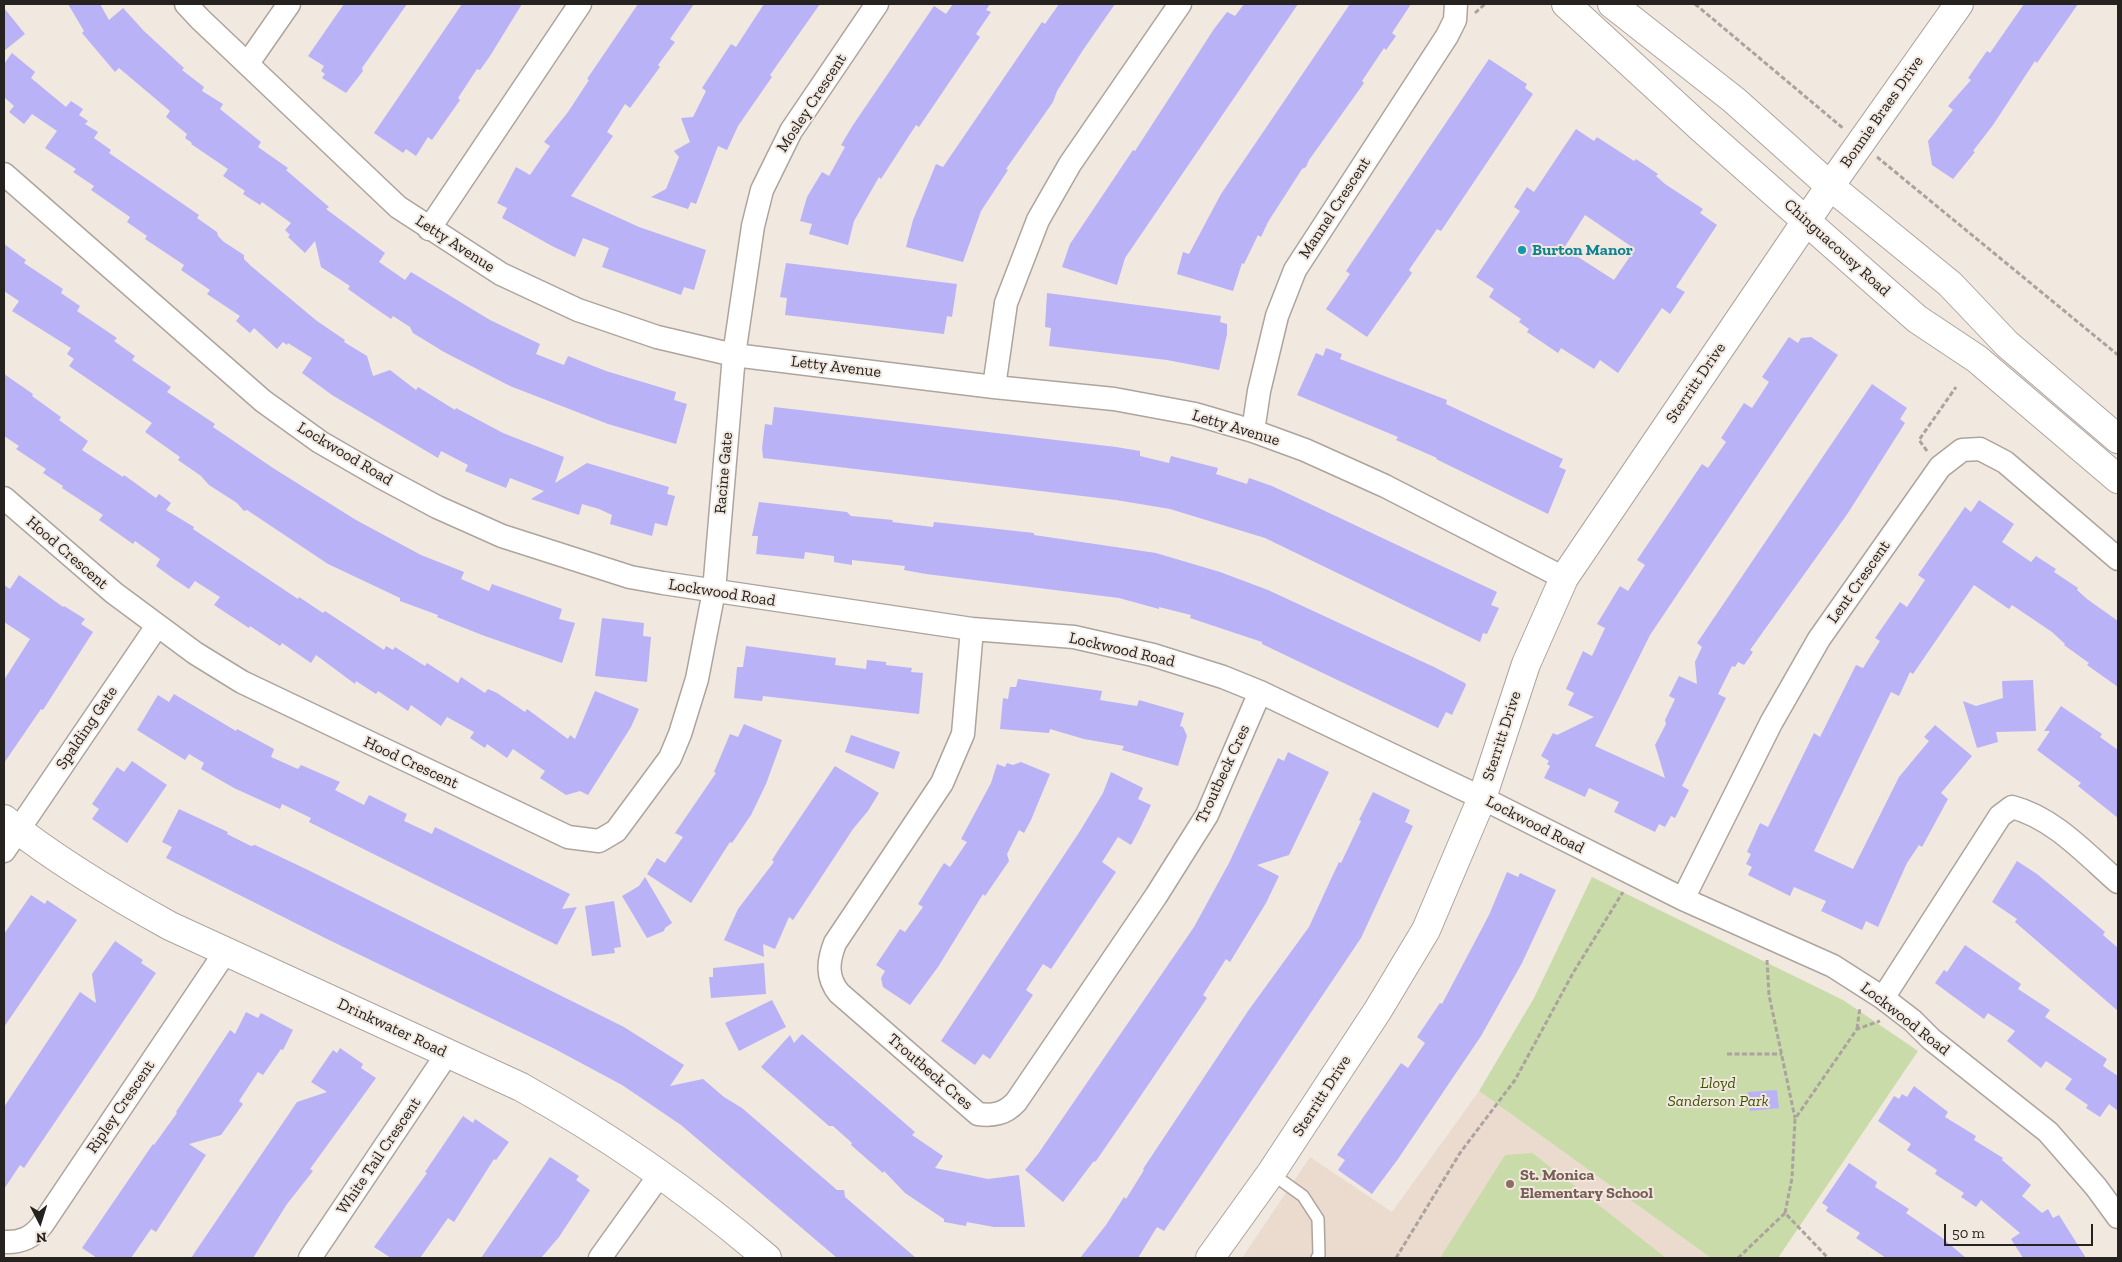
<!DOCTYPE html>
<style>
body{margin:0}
#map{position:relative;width:2122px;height:1262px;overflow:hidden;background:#f1e8e0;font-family:"Zilla Slab",serif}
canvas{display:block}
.frame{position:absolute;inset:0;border:5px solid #262220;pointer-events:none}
.north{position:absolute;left:15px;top:1197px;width:50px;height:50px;-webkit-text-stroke:4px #f1e8e0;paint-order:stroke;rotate:175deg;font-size:14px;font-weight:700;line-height:20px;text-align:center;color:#262220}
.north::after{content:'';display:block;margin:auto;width:18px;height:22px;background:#262220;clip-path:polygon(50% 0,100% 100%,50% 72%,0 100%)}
.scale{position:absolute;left:1944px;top:1224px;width:149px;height:22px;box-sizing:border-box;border:2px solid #262220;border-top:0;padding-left:6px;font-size:15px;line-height:18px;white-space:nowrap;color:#262220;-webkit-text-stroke:4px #f1e8e0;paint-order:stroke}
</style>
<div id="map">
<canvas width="2122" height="1262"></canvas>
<div class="frame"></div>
<div class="north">N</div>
<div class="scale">50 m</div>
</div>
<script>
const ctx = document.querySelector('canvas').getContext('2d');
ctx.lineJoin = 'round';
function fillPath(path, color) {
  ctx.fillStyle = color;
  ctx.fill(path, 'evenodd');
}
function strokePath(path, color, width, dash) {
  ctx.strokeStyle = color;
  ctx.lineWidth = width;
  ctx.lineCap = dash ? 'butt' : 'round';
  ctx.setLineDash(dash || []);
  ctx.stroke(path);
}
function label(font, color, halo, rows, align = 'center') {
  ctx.font = font + ' "Zilla Slab",serif';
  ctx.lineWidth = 4;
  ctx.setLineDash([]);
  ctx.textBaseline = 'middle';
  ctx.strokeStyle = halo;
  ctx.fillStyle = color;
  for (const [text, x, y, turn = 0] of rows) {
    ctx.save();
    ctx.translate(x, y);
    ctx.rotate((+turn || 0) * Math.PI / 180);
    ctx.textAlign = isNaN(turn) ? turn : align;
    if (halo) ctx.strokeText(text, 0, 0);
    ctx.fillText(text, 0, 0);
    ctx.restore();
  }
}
fillPath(new Path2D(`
 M1479,1091L1711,1258H1242L1310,1157L1392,1212Z`), '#ebdbcf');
fillPath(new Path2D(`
 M1592,877L1843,1000L1918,1051L1778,1258H1711L1479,1091L1534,998Z
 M1532,1153L1544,1162L1666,1258H1440L1505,1155Z`), '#c9dba8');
fillPath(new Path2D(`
 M68,4H100L109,20L123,8L144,31L184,68L182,70L204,87L202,91L223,104L220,109L261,142L258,147L288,168L286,170L329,207L326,209L385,253L379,262L405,280L411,272L490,320L540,344L536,354L564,365L568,356L606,371L676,392L674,400L687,404L676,444L608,424L510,386L444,352L413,333L410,327L393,316L391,319L372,306L348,289L350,286L321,267L315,241L305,253L288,237L290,235L285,230L291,223L262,202L260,205L243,194L245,191L223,176L228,169L191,144L192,143L185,138L187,134L166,117L170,111L119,68L115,72L82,33L84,31Z
 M344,4H407L362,68L363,71L346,93L322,78L325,74L321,71L324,66L308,56Z
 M462,4H522L490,56L480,70L477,69L458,98L460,100L432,140L428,137L416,156L406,149L403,153L374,133Z
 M638,4H694L670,39L675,42L658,65L660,67L630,108L625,104L607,132L613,136L571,196L639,227L706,250L694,290L684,287L681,295L602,267L609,248L583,238L575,257L552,246L502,218L507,208L497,203L516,167L530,175L550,146L544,142L568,112L589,80L587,79Z
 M764,4H820L770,75L772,77L738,126L727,150L718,146L696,204L691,202L688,209L651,197L666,189L679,157L674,151L690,142L681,118L693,117L706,91L702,88L719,62L731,44L736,47Z
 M953,4H990L986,10L991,12L976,34L980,37L919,127L916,125L881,179L879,177L854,221L848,245L809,234L812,224L800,221L807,197L822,172L829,176L845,147L841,145L853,125L934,6L946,14Z
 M1059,4H1115L1083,50L1057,91L1053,102L1006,169L1008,170L981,211L963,262L906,247L913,220L936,164L943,167L1042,22L1045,24Z
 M1244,4H1298L1125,258L1117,285L1062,267L1070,244L1133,150L1135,151L1214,29L1227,12L1235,16Z
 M1350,4H1411L1392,33L1396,36L1386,50L1384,48L1362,81L1364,83L1309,160L1306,167L1302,169L1268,222L1261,237L1258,235L1244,264L1242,263L1233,291L1177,274L1183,252L1189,254L1221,194Z
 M2024,4H2078L2037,63L2035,61L1993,125L1973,151L1975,152L1953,179L1932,165L1928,141L1953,110L1948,106L1971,80L1968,78L1987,51L1990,53Z
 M4,8L25,34L4,51Z
 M12,53L35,72L31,78L66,107L71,101L83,109L79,115L88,121L85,124L98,132L94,138L111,150L109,153L199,215L197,218L217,232L218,236L224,242L244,255V259L251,266L317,321L345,340L344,342L367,356L373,376L390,370L416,390L418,387L455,410L456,408L503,433L564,457L555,483L587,463L669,487L667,494L675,496L667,526L655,523L652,536L610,524L612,515L599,509L582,504L579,515L531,499L544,491L510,478L506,488L484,479L465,471L468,465L441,451L438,458L332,395L302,373L312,358L288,343L287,345L283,342L277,349L254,328L250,333L236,321L240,316L207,294L210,290L181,270L184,265L145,239L147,236L127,222L130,217L91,190L94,186L73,172L76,169L45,148L57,131L32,114L24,124L9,112L14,106L4,97V64Z
 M1489,59L1527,84L1525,88L1533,94L1441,231L1437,229L1409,270L1412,273L1367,337L1326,309L1350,274L1346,271Z
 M1576,129L1594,141L1597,137L1634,161L1636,159L1658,174L1656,176L1665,184L1703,209L1700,213L1717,225L1676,287L1685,292L1670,314L1662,308L1618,373L1600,360L1594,369L1561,348L1558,353L1527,332L1529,329L1519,322L1521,319L1489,297L1494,289L1476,277L1520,211L1514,207L1527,187L1534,192ZM1585,215L1635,249L1614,280L1564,248Z
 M4,244L26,260L24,263L63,289L61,293L80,306L77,311L117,338L114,341L135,356L132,360L171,387L167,392L215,424L213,427L273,468L356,520L421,555L464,572L461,579L489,591L492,584L562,609L559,619L575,623L562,663L482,635L437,617L438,615L400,601V598L328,564L247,510L244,511L237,503L209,485L201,476L178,460L180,457L145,432L152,423L69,366L74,359L67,354L71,348L12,311L19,301L4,291Z
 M786,263L957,284L952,317L947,316L944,334L785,315L787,298L780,297Z
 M1047,293L1221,316L1220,322L1227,324V334L1219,370L1167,360L1049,346L1051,328L1045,327Z
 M1789,337L1798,343L1801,338L1811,337L1838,355L1650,635L1595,746L1665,778L1655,745L1666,724L1665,720L1675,699L1669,696L1679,676L1697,684L1695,662L1702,647L1697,643L1872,384L1907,408L1900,419L1905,423L1848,513L1750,650L1753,652L1744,665L1738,662L1735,667L1732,666L1718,694L1726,698L1682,786L1689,790L1675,818L1671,816L1665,827L1659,824L1655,832L1614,812L1619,802L1589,788L1585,797L1544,778L1550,766L1547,764L1549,761L1541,756L1553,733L1557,735L1594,717L1568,705L1574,693L1566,689L1583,651L1592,656L1605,628L1597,624L1620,586L1628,591L1645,565L1637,560L1702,464L1708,468L1726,442L1721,438L1744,403L1752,408L1769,382L1762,377Z
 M1326,348L1342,354L1340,359L1447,400L1446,404L1563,459L1559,467L1566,470L1548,514L1436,459L1437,458L1396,440L1398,437L1297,395L1316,353L1323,356Z
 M4,374L33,394L32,396L61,417L59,420L88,441L82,450L123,477L124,475L156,498L159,494L171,503L166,510L194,527L193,529L298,599L299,597L323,613L325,611L384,650L386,646L393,650L395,647L425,666L427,663L458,683L461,677L485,693L488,689L497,693L525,712L527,709L568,739L570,735L575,739L595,691L639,709L631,727L588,795L580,791L566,795L540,778L545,771L513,749L507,758L487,744L485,748L470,738L474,732L447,717L441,726L411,705L408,711L378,691L376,694L356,681L355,684L316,655L311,663L282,643L280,646L250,626L249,628L214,605L220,597L195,581L189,589L174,579L156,566L160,559L135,541L133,544L99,520L103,515L62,488L63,486L43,473L46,469L16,449L19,446L4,436Z
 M774,407L1116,447L1140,451V456L1169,463L1171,456L1218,468L1216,474L1247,484L1249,478L1272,486L1497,592L1491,605L1499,608L1487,634L1483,633L1480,642L1265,538L1170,509L1116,500L763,458L762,448L765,424L772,425Z
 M1979,500L2014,524L2002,542L2031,562L2036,556L2056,569L2054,572L2078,588L2077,590L2087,599L2118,621V687L2087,665L2089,663L2064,645L2065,644L2052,632L2012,605L2009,609L1974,585L1913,674L1910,672L1899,696L1891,692L1814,851L1853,869L1899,777L1929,741L1924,737L1935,725L1972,756L1941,793L1948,799L1922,847L1919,845L1907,863L1878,927L1866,921L1862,930L1821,911L1826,901L1794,887L1790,896L1748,875L1752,867L1746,864L1751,854L1747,852L1760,823L1768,827L1814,733L1820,737L1856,665L1863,668L1880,641L1875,638L1900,602L1907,607L1925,580L1918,575L1965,507L1971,512Z
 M759,502L847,512L851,516L893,520L892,522L933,527L934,522L1034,533V535L1156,553L1220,572L1268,590L1434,667L1465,683L1466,685L1452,715L1446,712L1438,728L1262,644V642L1190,618L1191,615L1159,607V609L1119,598L926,574L904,570L905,566L852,560V565L834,562V556L805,552L804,559L756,554L758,536H752Z
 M19,575L63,607L64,606L85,619L81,624L93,632L43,710L41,709L4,763V680L30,639L4,622V585L10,589Z
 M602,618L644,623L643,636L651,637L647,682L595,676Z
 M746,646L836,658L835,665L866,669L867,660L886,662V665L912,668L911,672L923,673L919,714L763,696L762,701L734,698L737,667H743Z
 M1018,679L1102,691L1100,700L1137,706L1139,700L1184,713L1180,726L1183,727L1187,736L1178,766L1122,750L1124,746L1084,739L1050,729L1049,733L1000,729L1003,698L1008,699L1010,687H1016Z
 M2033,680L2036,731L1996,732L1998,742L1977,748L1963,701L1976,706L2003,698L2002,681Z
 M174,694L236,731L237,729L274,749L271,757L298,769L301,765L340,782L335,790L364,805L369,795L407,814L404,821L432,834L435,827L570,894L562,909L577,907L557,945L309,822L311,818L282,804L280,809L234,788L201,769L204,763L189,754L185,760L137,730L158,695L169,702Z
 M2061,706L2102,734L2100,737L2118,750V818L2078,786L2081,783L2037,750L2050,731H2044Z
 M744,724L782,740L766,784L751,815L732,843L730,842L691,903L647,874L657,858L665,863L683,837L675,833L716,773L714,772L730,734L738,737Z
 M851,735L900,752L894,769L845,752Z
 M1288,752L1329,772L1289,855L1257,865L1279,876L1266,903L1230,962L1226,959L1203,995L1207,998L1129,1113L1096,1161L1093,1162L1063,1202L1025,1170L1038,1154L1194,927L1229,863L1278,758L1284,761Z
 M132,761L167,785L127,843L92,819L99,809L92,804L117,767L124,772Z
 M1021,762L1050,774L1031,820L1024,833L1019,830L1007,854L1009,861L985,896L983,894L938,967L910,1005L883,987L881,978L885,971L876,965L900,929L905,932L923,907L918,904L944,863L950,867L967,842L961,839L991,783L997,764L1005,767L1007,763L1013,765Z
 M835,766L879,793L868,811L853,829L793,920L789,917L775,949L763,944L764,957L724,940L738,909L774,862L772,860L781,846Z
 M1111,772L1143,788L1138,799L1151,805L1140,828L1131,845L1118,837L1102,862L1116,872L1051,969L1043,964L1026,990L1033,995L990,1059L983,1054L975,1065L941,1041L1080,831L1103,793Z
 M1373,792L1410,810L1405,822L1413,826L1361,938L1164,1231L1157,1227L1138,1258H1080L1106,1225L1124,1197L1126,1199L1144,1170L1143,1169L1248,1011L1309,927L1330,881L1339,862L1341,863L1361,821L1359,820Z
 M179,809L228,832L227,834L251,846L255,845L306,869L624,1027L684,1065L670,1086L703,1079L724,1097L742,1108L837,1190H844L845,1197L916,1258H837L681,1125L622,1085L553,1048L327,939L166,858L172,847L162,842Z
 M2017,861L2037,874L2068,900L2105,932L2103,935L2118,948V1011L2015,922L2017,919L1992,902Z
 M1507,872L1518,877L1520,873L1556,890L1522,963L1481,1036L1398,1159L1372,1194L1338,1170L1345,1160L1337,1155L1401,1063L1408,1068L1425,1043L1417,1037L1440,1003L1442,1004L1489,915Z
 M645,877L672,923L665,928L664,931L647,938L622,896L639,886Z
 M31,895L45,904L47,900L77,920L4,1027V934Z
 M614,901L621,947L614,948L615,953L592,956L585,906Z
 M115,941L143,960L141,963L156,973L30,1159L24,1168L20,1165L4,1189V1107L80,992L96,1003L92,974Z
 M1965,945L2021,984L2018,989L2050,1010L2045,1017L2107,1059L2103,1066L2118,1076V1111L2109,1104L2100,1117L2086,1108L2088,1105L2065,1089L2072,1079L2046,1061L2041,1068L2007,1041L2015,1031L1988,1013L1984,1019L1935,983L1944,970L1947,972Z
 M764,963L766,994L711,998L709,977H713V968Z
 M772,1000L786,1027L739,1051L725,1023Z
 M246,1012L258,1018L261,1013L293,1030L283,1050L281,1049L263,1075L258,1072L239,1101L243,1104L221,1135L189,1144L206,1155L156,1232L151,1229L131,1258H97L82,1248L153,1144L154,1145L177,1113L176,1112L230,1030L235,1034Z
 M802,1034L915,1132L912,1135L943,1156L935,1168L988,1179L1019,1175L1025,1227H994L967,1222L966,1226L944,1222V1219L905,1193L884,1171L883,1173L851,1145L852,1143L833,1126H829L761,1067L790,1035L794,1043Z
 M340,1048L363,1064L361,1068L376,1078L310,1169L313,1171L287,1204L253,1258H191L297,1102L327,1092L311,1082L333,1050L337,1053Z
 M1914,1086L1948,1112L1945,1117L1976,1136L1974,1140L2003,1158L2002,1160L2031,1185L2022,1196L2042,1213L2048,1209L2053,1218L2059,1215L2086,1258H2023L2011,1239L2020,1233L1981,1200L1976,1207L1961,1197L1964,1193L1935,1174L1937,1170L1907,1150L1911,1144L1878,1121L1894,1096L1899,1099L1902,1094L1907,1097Z
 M1777,1090L1779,1108L1750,1111L1748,1092Z
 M463,1116L473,1123L475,1119L509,1142L496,1160L494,1159L454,1222L448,1218L420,1258H391L374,1247L427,1173L425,1172Z
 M550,1157L579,1176L576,1180L590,1190L559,1237L541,1258H481Z
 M1849,1163L1877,1182L1875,1187L1909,1209L1906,1213L1941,1237L1966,1258H1886L1856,1238L1860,1233L1826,1211L1828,1207L1822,1203Z`), '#b9b2f7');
const lane = new Path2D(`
 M1271,1173L1303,1196L1318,1219L1319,1255L1317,1258`);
const street = new Path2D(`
 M186,4L200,19L398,207L501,274L578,310L657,337L734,355L994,387L1114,399L1195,414L1253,431L1305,450L1385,486L1564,578
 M248,63L289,4
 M4,174L263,401L320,442L379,476L437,507L502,536L630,577L663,583L972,629L1074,637L1153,655L1223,677L1260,692L1482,798L1683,899L1833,966L1883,998L1913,1021L1931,1039L2048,1132L2096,1187L2118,1217
 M429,229L580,4
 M994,387L1006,303L1038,220L1070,164L1180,4
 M1253,431L1259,391L1277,316L1295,270L1447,36L1455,20L1456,4
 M4,498L114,593L195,653L242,682L568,837L599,841L616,831L670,758L680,734L697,679L714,591L734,355L753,226L762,190L791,131L877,4
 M972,629L963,734L942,783L835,943C828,961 826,977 839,993L978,1114C993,1116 1005,1114 1016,1102L1156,896L1207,815L1260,692
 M4,851L157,626
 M1683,899L1771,723L1819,639L1940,467L1962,450L1980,449L2005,462L2118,559
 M1883,998L2000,816L2012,807C2054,818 2086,854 2118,882
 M4,1242C20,1243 32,1238 42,1225L226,951
 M310,1258L447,1054
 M600,1258L661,1173`);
const secondary = new Path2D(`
 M1566,4L1702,129L1917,319L1977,359L2118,479
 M1612,4L1734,100L1830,186L1950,284L2007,344L2118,439
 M4,819C55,860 112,894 170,926L521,1087C611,1137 689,1191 767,1258
 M1210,1258L1271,1173L1378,1010L1426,930L1482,798L1526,664L1564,578L1830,186L1959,4`);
strokePath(lane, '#ada49d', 14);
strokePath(street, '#ada49d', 25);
strokePath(secondary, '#ada49d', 30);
strokePath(new Path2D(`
 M1695,4L1844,129
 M1475,13L1485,4
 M1877,157L2118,355
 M1927,451L1919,440L1956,387
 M1767,960L1769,995L1795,1118
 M1857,1029L1860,1007
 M1727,1054H1782
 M1785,1213L1792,1178L1795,1119L1857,1029L1880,1021
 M1396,1258L1460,1153L1515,1080L1573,973L1623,892
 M1738,1258L1785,1213L1828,1258`), '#aba39d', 3, [5, 2.5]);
strokePath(lane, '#fff', 11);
strokePath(street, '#fff', 22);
strokePath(secondary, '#fff', 28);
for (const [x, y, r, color] of [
 [1522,250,5,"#0f9aa8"],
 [1510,1184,5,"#8d6e63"]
]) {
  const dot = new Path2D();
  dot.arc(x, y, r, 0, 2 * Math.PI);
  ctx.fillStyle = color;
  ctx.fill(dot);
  strokePath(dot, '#f1e8e0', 2);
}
label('16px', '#262220', '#f1e8e0', [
 ["Mosley Crescent",812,103,-57],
 ["Bonnie Braes Drive",1882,112,-55],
 ["Mannel Crescent",1335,208,-57],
 ["Letty Avenue",455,244,33],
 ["Chinguacousy Road",1837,248,42],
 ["Letty Avenue",836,367,7],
 ["Sterritt Drive",1696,383,-56],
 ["Letty Avenue",1236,428,17],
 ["Lockwood Road",345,454,31],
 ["Racine Gate",724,473,-85],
 ["Hood Crescent",67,553,41],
 ["Lent Crescent",1859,582,-55],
 ["Lockwood Road",722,593,9],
 ["Lockwood Road",1122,650,13],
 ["Spalding Gate",87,728,-56],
 ["Sterritt Drive",1502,736,-72],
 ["Hood Crescent",411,763,25],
 ["Troutbeck Cres",1223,774,-65],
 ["Lockwood Road",1535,825,27],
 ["Lockwood Road",1905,1019,38],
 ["Drinkwater Road",392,1028,25],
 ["Troutbeck Cres",930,1072,41],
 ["Sterritt Drive",1322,1096,-57],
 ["Ripley Crescent",121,1107,-56],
 ["White Tail Crescent",379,1156,-56]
]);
label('bold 16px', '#0d838f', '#f1e8e0', [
 ["Burton Manor",1532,250]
], 'left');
label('italic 16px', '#405400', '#f1e8e0', [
 ["Lloyd",1718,1083],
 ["Sanderson Park",1718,1101]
]);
label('bold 16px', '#785e54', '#f1e8e0', [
 ["St. Monica",1520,1175],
 ["Elementary School",1520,1193]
], 'left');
</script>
